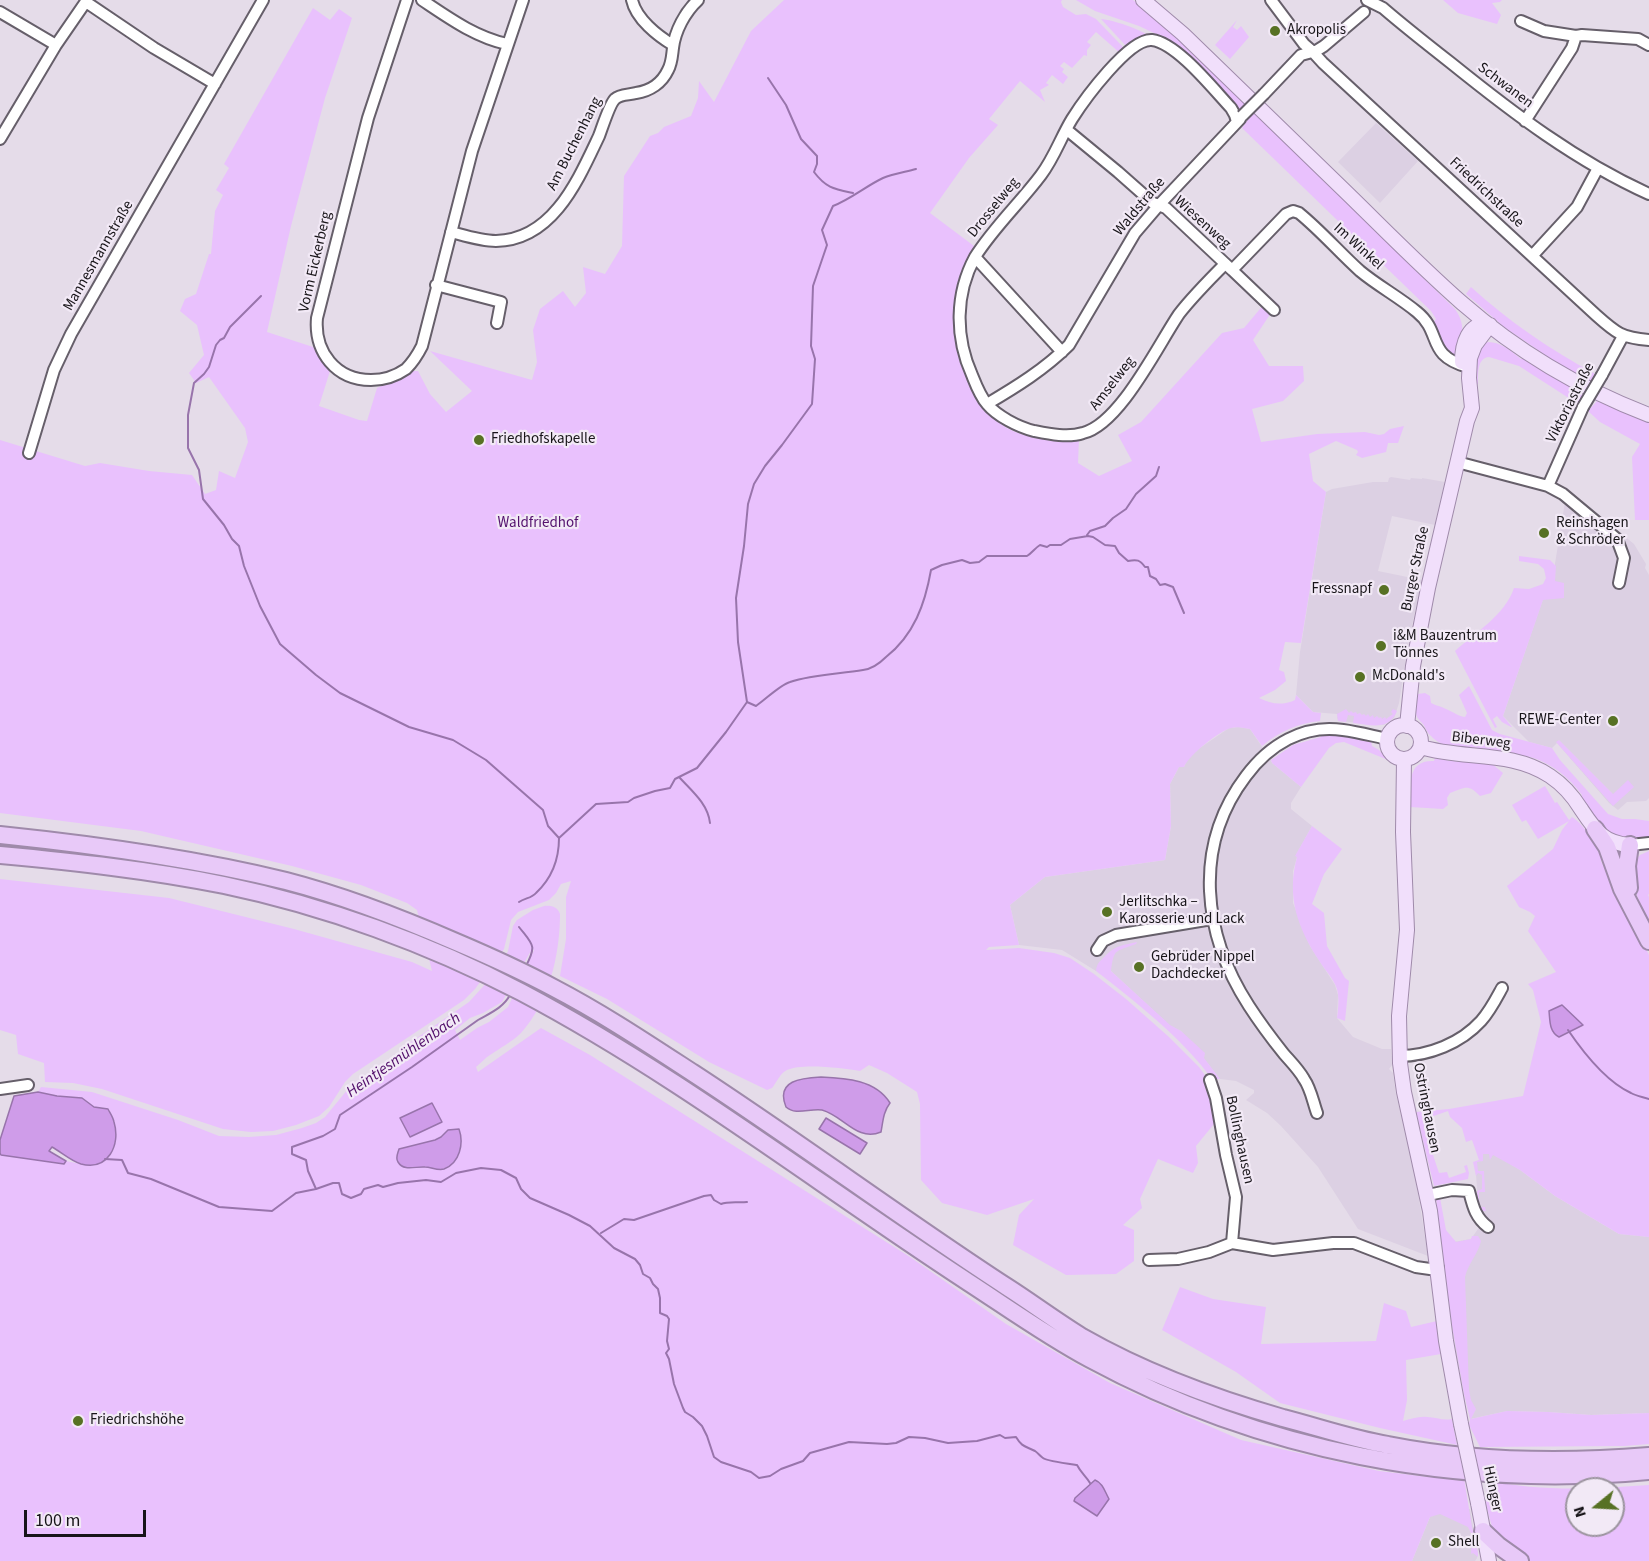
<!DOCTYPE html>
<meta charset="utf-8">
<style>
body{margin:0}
#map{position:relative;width:1649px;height:1561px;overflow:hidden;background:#e5dce9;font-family:"Source Sans 3",sans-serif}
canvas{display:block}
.north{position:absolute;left:1565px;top:1477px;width:60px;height:60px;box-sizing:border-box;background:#f2e9f6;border:2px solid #9b949e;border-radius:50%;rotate:252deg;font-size:16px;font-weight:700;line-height:24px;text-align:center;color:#181519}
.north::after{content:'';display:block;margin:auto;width:21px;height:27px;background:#577124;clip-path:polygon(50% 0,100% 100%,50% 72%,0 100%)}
.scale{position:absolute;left:24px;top:1510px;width:122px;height:27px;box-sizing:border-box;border:3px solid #181519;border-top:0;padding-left:8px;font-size:18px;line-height:21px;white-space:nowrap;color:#181519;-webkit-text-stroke:4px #f2e9f6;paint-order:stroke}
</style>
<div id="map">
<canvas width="1649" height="1561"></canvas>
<div class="north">N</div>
<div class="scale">100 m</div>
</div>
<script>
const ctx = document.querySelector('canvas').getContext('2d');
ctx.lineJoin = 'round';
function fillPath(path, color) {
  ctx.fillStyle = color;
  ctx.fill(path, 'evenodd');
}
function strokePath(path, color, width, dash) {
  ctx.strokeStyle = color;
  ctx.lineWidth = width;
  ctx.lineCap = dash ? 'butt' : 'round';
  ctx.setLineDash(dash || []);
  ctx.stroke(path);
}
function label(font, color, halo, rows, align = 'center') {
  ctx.font = font + ' "Source Sans 3",sans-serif';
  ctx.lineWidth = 4.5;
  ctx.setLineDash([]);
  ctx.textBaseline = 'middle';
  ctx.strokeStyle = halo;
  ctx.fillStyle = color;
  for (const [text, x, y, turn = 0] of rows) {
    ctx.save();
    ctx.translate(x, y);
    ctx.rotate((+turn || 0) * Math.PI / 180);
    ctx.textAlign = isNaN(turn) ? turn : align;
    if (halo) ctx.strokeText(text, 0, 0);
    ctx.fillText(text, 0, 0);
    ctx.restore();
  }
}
fillPath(new Path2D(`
 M1376,123L1418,161L1380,203L1338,162Z
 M1391,477L1410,480L1411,478L1422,479V478L1445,482L1435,525L1392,516L1378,571L1422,580L1410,634L1399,703L1394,718L1384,725L1338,721L1337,714L1313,712L1296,695L1300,652L1326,492L1332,489L1373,482H1388L1389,478Z
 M1567,490L1634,544L1646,564L1645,568L1649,575V798L1646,801L1627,802L1618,810L1609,803L1557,743L1552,748L1529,742L1503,716L1543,599L1551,588Z
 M1239,727L1250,729L1271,760L1272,763L1301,787L1291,803V809L1312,826L1296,855L1297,857L1293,871V903L1310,946L1335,985L1338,995L1337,1018L1353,1037L1382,1049H1391L1392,1065L1389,1069L1393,1073L1396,1094L1414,1168L1428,1256L1358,1229L1318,1167L1281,1126L1267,1113L1246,1100L1254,1093V1090L1236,1081L1220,1079L1181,1031L1170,1026L1111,971H1096L1062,950L1019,945L1010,905L1045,877L1165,860L1171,826L1170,784L1179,767H1184L1187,760L1194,752L1229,728Z
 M1475,1141L1520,1170L1555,1196L1619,1234L1649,1237V1413L1591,1415L1549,1412L1507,1411L1470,1419L1456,1353L1442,1244L1471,1239L1480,1226L1475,1162L1480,1160Z
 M1428,1506L1470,1509L1478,1553L1477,1558L1475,1561H1412L1430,1517Z`), '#dcd0e3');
fillPath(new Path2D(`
 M784,0H1062L1061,2L1063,7L1076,15L1086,14L1096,19L1123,47L1124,49L1120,53L1096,32L1087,42L1091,45L1087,50V56L1084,55L1072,68L1064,62L1060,66L1064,69L1062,72L1068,77L1063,84L1052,75L1046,83L1049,85L1040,90L1045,102L1020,81L989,119L998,125L969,158L930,213L974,246C963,268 954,292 953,316C952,352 975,409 1007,428C1028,439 1055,442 1079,439L1078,463L1099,476L1132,461L1118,435L1141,422L1222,333L1244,328L1270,297L1279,305L1273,310L1253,340L1269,366H1303L1304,381L1283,401L1252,409L1261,442L1317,434L1365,432L1379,435L1384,434L1390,429L1404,426L1398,443H1388L1386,452L1362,458L1356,455L1358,452L1357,450L1336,441L1309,454L1313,481L1326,492L1301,643L1285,642L1279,670L1284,672L1286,681L1275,690L1259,698C1271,704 1282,706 1295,700L1296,695L1313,712L1321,713L1320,721C1299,723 1278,732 1262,746L1250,729C1244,728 1238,726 1231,728C1219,731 1189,755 1184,767H1179L1170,784L1171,826L1165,860L1045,877L1010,905L1019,945L989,947L986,950L1019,948L1054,953L1070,958L1094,974L1126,999L1169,1037L1199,1067L1209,1081L1218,1119L1196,1146L1198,1163L1193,1173L1158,1159L1140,1199L1142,1208L1123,1225L1134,1230V1261L1116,1274L1066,1275L1013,1245L1019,1215L1034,1199L987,1215L942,1203L921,1180L920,1104L917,1092L887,1073L869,1065L860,1071C844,1068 801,1063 787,1070C780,1073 777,1082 772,1088L767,1090L709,1062L607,999L560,976L566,939V897L571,881L561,884L556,893L549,900L518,912L511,920L504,949L475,989L464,1000L353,1074L345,1082L329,1107L319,1116L296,1125L273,1131L251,1132L223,1129L102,1089L73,1083L45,1082L44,1063L18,1054L16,1035L0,1030V879L169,898L294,929L412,962L432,971L417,910L407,903L361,885L292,866L141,831L0,813V440L85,466L100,463L149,471L192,475L205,494L216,490L219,471L235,478L248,442L245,428L209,377L196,383L189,373L204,355L197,325L180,311L185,299L196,294L209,254H211L215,211L223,195L216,190L229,168L224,164L313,8L330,20L339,9L352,18L325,98L291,226L267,332L313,347L330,371L319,406L359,420L367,421L377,388L413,371H418L430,394L446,412L472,391L430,351L532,380L537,362L533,330L540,309L563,291L575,307L586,293L583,267L605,274L622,246L624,176L650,136L658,133L664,127L691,116L698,98L699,81L714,102L751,31Z
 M1076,0H1133L1169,28L1332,185L1354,210L1455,309C1467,326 1462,339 1456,357L1448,355L1432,324L1436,319L1431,311L1242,128L1247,121L1194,63L1154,33L1139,26L1095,11Z
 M1443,0H1502L1500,2L1492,3L1501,15L1497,24L1458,13Z
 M1101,19C1113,20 1140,29 1149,36L1127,47Z
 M1237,20L1233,27L1237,30L1241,26L1249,37L1230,59L1215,45Z
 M1471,287C1508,321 1551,350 1595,374L1590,382L1560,365L1504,327L1466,294Z
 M1488,342C1501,342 1511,351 1521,359H1523L1542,371L1584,394L1578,404L1519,366L1489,357C1477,358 1478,374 1478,384H1476C1476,370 1472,349 1488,342Z
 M1597,401L1649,423V520H1635L1632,457L1640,444L1600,422L1588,411Z
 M1519,556L1550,560L1556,566L1555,581L1564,583V598L1543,600L1503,716L1512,727H1511L1502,722L1497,716L1493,719L1497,727L1495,728L1455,651C1475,633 1505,615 1514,588L1529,589L1543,584L1546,578L1544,569L1538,564L1519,561Z
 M1469,686L1492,730L1500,734L1552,748L1560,760L1608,814L1622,819H1635L1649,821V836C1636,842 1613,839 1603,829C1594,821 1587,807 1580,798L1582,795C1569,777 1551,763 1530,757C1513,753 1496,750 1479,748C1462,747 1444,750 1431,736C1427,733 1426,728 1423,724C1422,723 1418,719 1417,717C1414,710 1417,701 1418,694L1425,693L1430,696L1431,703C1436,706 1441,706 1446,709C1454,712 1457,716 1465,717L1467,713L1459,695Z
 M1346,709L1349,713L1351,711L1353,713L1356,712L1357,714L1360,713L1362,715L1364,714L1366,716L1368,714L1370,717L1373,715L1374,718L1377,716L1379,718L1381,717L1382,719L1385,717L1386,719L1393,714L1391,712L1393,709L1397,711C1389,731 1371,725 1353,723L1354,716L1348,715L1346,722L1338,721L1337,714Z
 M1321,734H1347L1371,741L1372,746L1379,750L1388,760L1344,742L1336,743L1329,748L1301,787L1272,763L1271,760L1293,745L1321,737Z
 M1559,740L1613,794L1628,780L1634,787L1613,806L1556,742Z
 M1435,758L1451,761L1491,763L1503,773L1491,793L1480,796C1468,783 1464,788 1450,793L1447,798L1448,805L1443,809L1410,807C1411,785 1406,760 1434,761Z
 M1545,786L1555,803L1557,802L1569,820L1572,817C1584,824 1596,845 1603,858L1601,861C1616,893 1634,923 1649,955V1237L1619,1234L1555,1196L1520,1170L1493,1155L1490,1160L1489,1154H1483V1161L1477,1162L1478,1171H1484L1485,1192H1479V1207H1485L1486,1211H1479L1477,1191L1482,1189V1175L1478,1173L1476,1176L1473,1162L1479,1160L1472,1140L1466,1142L1462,1128L1450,1117L1448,1111L1428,1118L1430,1124L1424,1128L1439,1173L1447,1172L1449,1178L1466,1172L1464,1166L1467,1165L1469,1173L1468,1179L1434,1186L1416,1112L1449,1109L1523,1096L1541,1022L1533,990L1528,984L1556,972L1528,931L1535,916L1530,912L1519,907L1507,886L1553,849L1562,830L1569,821L1538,839L1526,820L1522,822L1512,805Z
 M1312,826L1342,849L1324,874L1312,904L1324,913L1327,946L1345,978L1349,981L1345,1021L1337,1018C1338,1010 1339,1002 1338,994C1337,982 1326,972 1320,962C1298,929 1286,897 1297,857L1295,856Z
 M1649,851V894L1648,895L1649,897V925L1634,888L1635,861L1640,855Z
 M544,906C551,905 558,907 560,914C560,955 549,1002 521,1033C512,1042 500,1048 490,1055C485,1058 481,1063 476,1067L478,1072L541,1028L590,1055L910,1257L1006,1324L1110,1383L1241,1440L1379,1471L1428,1477L1464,1478L1472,1527L1478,1553V1557L1473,1553L1471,1554L1472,1535L1468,1527L1440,1514L1430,1517L1412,1561H0V1154L64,1164L66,1161L81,1164L108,1109L94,1107L82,1098L57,1096L38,1092L41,1087L92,1092L178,1120L219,1136L249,1137L276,1135L302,1128L316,1123L325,1117L348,1089L395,1057L411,1042L469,1002L500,968L508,951L513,926L517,920L533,910ZM532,949L534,950L508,1007L489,1022L477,1028L460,1040L455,1030L470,1018L483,1013L502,1002Z
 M1137,942L1136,944C1115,952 1114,948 1111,971L1170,1025L1181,1031L1205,1053L1204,1058L1220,1079H1212C1181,1037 1137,1003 1096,971C1097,962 1100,962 1106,955C1116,945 1124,945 1137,942Z
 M1440,1198L1446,1230L1456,1242L1471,1239L1472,1236H1478L1481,1241C1478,1254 1468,1264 1465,1277L1469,1390L1471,1400L1476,1409L1471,1419L1507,1411L1548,1412L1591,1415L1649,1413V1444L1624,1446L1480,1447L1469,1425L1470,1419L1464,1394L1450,1314L1436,1199Z
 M1180,1287L1213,1299L1266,1307L1261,1344L1376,1341L1384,1303L1406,1311L1411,1327L1437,1321L1441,1354L1406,1360L1407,1400L1403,1421C1411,1419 1419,1416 1427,1417C1436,1417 1443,1421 1452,1419L1457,1445L1380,1428L1280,1403L1236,1372L1162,1330Z
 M1487,1480C1540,1492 1594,1489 1649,1485V1561H1528L1497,1537L1492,1527L1486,1505ZM1577,1489H1613V1525H1577Z`), '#e9c1fd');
const water = new Path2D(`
 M1562,1005L1583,1025L1559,1037C1549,1032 1550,1020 1549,1011Z
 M821,1077C846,1078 876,1080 890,1103C883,1112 883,1122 881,1132C857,1142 844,1116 822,1110C810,1108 796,1116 786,1107C775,1080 802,1078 821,1077Z
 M38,1092L57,1096L82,1098L94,1107L108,1109C110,1113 113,1117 114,1122C121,1145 108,1171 81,1164C71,1161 61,1152 52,1147L49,1151L66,1161L64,1164L1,1155L0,1153V1140L14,1096Z
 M432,1103L442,1122L410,1137L400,1118Z
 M826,1118L867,1143L860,1154L819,1129Z
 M459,1129C464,1143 460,1163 444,1169C438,1171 431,1167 425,1167C416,1166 404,1172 398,1162C395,1158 398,1153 399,1149L435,1140L441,1137L448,1130Z
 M1095,1480C1103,1483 1105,1492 1109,1499L1097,1516L1074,1501L1075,1498Z`);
fillPath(water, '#cf9ce9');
strokePath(water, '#9874ab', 1.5);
strokePath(new Path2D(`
 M768,78L786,105L801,139L817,156V164L814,172C826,188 834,189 853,193
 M261,296L230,327L224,338L220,340L216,345L209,367L204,374L194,383L188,415V448L199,470L203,499L224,525L232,539L239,546L244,566L260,606L280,644L316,675L340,693L409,727L453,740L486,760L543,810L548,826L559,838
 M1087,535L1090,531L1105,526L1113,518L1126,509L1136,494L1156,476L1159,467
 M747,702L738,642L736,598L744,546L748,504L754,484L765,466L782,445L812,404L815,359L811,346L813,286L827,245L822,230L833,206C851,199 866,186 883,178C893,174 905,172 916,169
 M747,702L756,706C766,699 780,685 790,682C813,674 839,674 863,670C872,669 879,664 886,657C914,635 925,604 931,570L942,565L962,560L970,563L979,562L987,556H1027C1032,553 1035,548 1040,545L1047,547L1050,545H1061L1070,539L1088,536L1093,537L1105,545L1115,546L1119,553L1128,561C1137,559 1140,560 1145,567H1148L1150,576L1156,579L1160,585L1165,584L1173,587L1184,613
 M679,777C692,791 708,804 710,823
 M519,902C525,898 532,898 536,893C552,878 559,860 559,838L596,804L628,802L634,798L655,791L670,788L675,779L697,768L726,732L747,702
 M519,927C533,945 537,945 526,966
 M1568,1030C1583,1052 1607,1082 1631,1093C1636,1096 1643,1097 1649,1099
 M105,1159L122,1160L128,1173L151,1179L219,1207L272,1211L296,1193L316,1189L333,1183H339L342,1194L351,1198L361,1194L364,1189L378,1185L383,1187L398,1183L426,1180L441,1182L456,1173L481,1168L501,1170L516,1178L521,1189L530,1198L569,1215L590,1226L614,1248L635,1259L640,1265L643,1274L650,1278L653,1284L658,1289L660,1298V1313L667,1316L669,1319L667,1341L669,1349L666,1353L669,1359L674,1384L683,1408L685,1412L693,1417L702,1426L707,1436L714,1457L721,1462L751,1472L759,1478L770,1476L781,1469L803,1461L810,1453L849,1442L887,1444L896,1443L909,1437L925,1438L948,1443L977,1441L1000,1435L1005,1438L1016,1437C1022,1447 1025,1446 1035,1451C1038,1453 1040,1456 1043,1458C1047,1461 1070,1464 1077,1465C1081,1473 1086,1476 1090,1483
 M316,1189L308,1171L306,1160L292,1154V1147L323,1136L335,1129L340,1115L412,1067L478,1020C490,1013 503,1008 510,995
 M601,1233L624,1219L634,1220L704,1196L711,1195L714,1200L721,1204C728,1201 739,1203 747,1202`), '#9874ab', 2);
const minor = new Path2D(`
 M407,0L368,118L317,318C314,352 336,380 371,380C383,380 396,376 406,369C413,362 418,354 422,346L472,151L523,0
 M422,0C449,18 475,37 507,44
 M632,0C636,19 658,36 673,45
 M1271,0L1304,44L1312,51L1323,63L1596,315C1616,333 1622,338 1649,340
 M1367,0L1383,8C1405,27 1428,45 1451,63C1513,113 1576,161 1649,194
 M86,2L154,48L215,84
 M0,12L56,45
 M1521,21L1544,31L1576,36
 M1264,94L1301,55L1316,51L1324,46L1364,12
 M1525,121L1572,48L1576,36L1582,35L1638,39L1649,45
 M1067,130L1118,172L1153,203L1166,208L1232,270L1286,214L1293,211L1299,213C1321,231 1339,252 1360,271C1378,286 1399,297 1417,312C1443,333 1425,355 1468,367
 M0,139L56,45L87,0
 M451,232C466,236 481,241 496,241C553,240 578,180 599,136C602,128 610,103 615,99C620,94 629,95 636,93C650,91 662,83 668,70C672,63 672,55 673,48C675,31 685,12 698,0
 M1532,256L1577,207L1598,168
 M975,257C955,294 955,337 972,375C976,385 980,396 987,404C997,416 1018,427 1034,431C1049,434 1068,438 1083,433C1120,424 1158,345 1179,314C1193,296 1209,280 1225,264
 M1232,270L1274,310
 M436,285L501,302L497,323
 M1062,352L975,257C994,227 1020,203 1041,175C1054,158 1061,137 1072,119C1084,100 1129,38 1152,40C1177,43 1214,90 1231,108L1235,115L1237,122
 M1602,375L1623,336
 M987,404C1016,387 1045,369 1069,345L1135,233L1159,205L1240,119
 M29,453L54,370L71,334L263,0
 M1457,462L1548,486L1563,494L1617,539L1624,558L1619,583
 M1548,486L1583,407
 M1630,845L1649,843
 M1097,950L1103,941L1116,935L1212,919
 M1399,1056C1429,1056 1461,1043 1481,1021C1490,1011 1496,999 1502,988
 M1210,1080L1216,1098L1226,1155L1236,1197L1232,1243
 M0,1089L28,1085
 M1317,1113C1313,1102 1311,1089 1304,1079C1299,1070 1291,1062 1284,1054C1272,1039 1260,1023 1249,1006C1203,935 1192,847 1246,776C1269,745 1303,724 1343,730C1358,732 1373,736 1388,739
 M1428,1195L1452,1190L1469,1191C1473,1206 1475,1217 1488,1227
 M1149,1260L1178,1259L1209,1252L1232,1243L1273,1250L1333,1243H1354L1416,1267L1430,1269L1438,1268`);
const major = new Path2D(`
 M1143,0L1183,34C1238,87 1292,140 1347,193C1385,230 1422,268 1462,303C1517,351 1581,389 1649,415
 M1462,362C1462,346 1468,320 1490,325
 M1387 742a17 17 0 1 1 34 0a17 17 0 1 1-34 0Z
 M1407,726L1413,666L1428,588L1467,421L1472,408L1469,378L1470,358L1475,345L1490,325
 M1421,747C1463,760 1512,750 1550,776C1562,784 1573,796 1581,809C1595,830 1603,843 1630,845
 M1404,760L1403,832L1407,930L1399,1016L1400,1063L1404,1092L1430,1211L1446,1341L1461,1424
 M1478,1503L1489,1561`);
const highway = new Path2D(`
 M1595,829L1607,847L1622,889L1649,941
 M0,835C96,845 192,858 286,881C344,896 401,918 456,942C489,956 522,971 554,988C602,1013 647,1043 693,1073C799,1142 901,1218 1007,1287C1032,1303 1056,1321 1082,1337C1145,1373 1213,1398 1283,1418C1318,1427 1352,1439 1388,1445C1474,1462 1562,1463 1649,1456
 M0,855C75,862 150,870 224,885C325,906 429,944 521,992C678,1075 819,1185 968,1282C1008,1308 1047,1336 1090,1359C1260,1451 1457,1489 1649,1471
 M1629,888L1627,866L1630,845
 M1483,1531L1499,1546L1520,1561`);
strokePath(minor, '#665f6a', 14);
strokePath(major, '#9f8aaa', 16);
strokePath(highway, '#9f8aaa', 20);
strokePath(minor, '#fff', 10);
strokePath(major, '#f1dffb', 14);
strokePath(highway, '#e8c9f8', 16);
const minorBridge = new Path2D(`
 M1242,116L1264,94
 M1583,407L1602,375`);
const majorBridge = new Path2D(`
 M1461,1424L1478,1503`);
strokePath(minorBridge, '#665f6a', 14, []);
strokePath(majorBridge, '#9f8aaa', 16, []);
strokePath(minorBridge, '#fff', 10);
strokePath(majorBridge, '#f1dffb', 14);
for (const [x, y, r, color] of [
 [1275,31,6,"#577124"],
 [479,440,6,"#577124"],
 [1544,533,6,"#577124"],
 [1384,590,6,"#577124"],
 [1381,646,6,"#577124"],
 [1360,677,6,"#577124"],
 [1613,721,6,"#577124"],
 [1107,912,6,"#577124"],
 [1139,967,6,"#577124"],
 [78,1421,6,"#577124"],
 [1436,1543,6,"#577124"]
]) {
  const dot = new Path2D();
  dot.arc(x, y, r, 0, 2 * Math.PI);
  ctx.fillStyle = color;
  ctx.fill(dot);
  strokePath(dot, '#f2e9f6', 2);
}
label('15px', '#181519', '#f2e9f6', [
 ["Akropolis",1287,31],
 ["Friedhofskapelle",491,440],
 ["Reinshagen",1556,524],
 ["& Schröder",1556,541],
 ["Fressnapf",1372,590,"right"],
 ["i&M Bauzentrum",1393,637],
 ["Tönnes",1393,654],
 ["McDonald's",1372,677],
 ["REWE-Center",1601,721,"right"],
 ["Jerlitschka –",1119,903],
 ["Karosserie und Lack",1119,920],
 ["Gebrüder Nippel",1151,958],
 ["Dachdecker",1151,975],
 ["Friedrichshöhe",90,1421],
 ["Shell",1448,1543]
], 'left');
label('15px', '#181519', '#f2e9f6', [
 ["Schwanen",1505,86,37],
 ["Am Buchenhang",575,144,-63],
 ["Friedrichstraße",1486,193,43],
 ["Waldstraße",1140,207,-50],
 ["Drosselweg",994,208,-51],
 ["Wiesenweg",1202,223,42],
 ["Im Winkel",1358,247,42],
 ["Mannesmannstraße",99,256,-60],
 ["Vorm Eickerberg",316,262,-77],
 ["Amselweg",1113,384,-52],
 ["Viktoriastraße",1571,403,-63],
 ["Burger Straße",1416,569,-78],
 ["Biberweg",1481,741,7],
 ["Ostringhausen",1426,1108,79],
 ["Bollinghausen",1239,1140,78],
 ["Hünger",1492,1489,78]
]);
label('15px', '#54126e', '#f2e9f6', [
 ["Waldfriedhof",538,524]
]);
label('italic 16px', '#500c69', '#f2e9f6', [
 ["Heintjesmühlenbach",404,1056,-35]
]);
</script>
